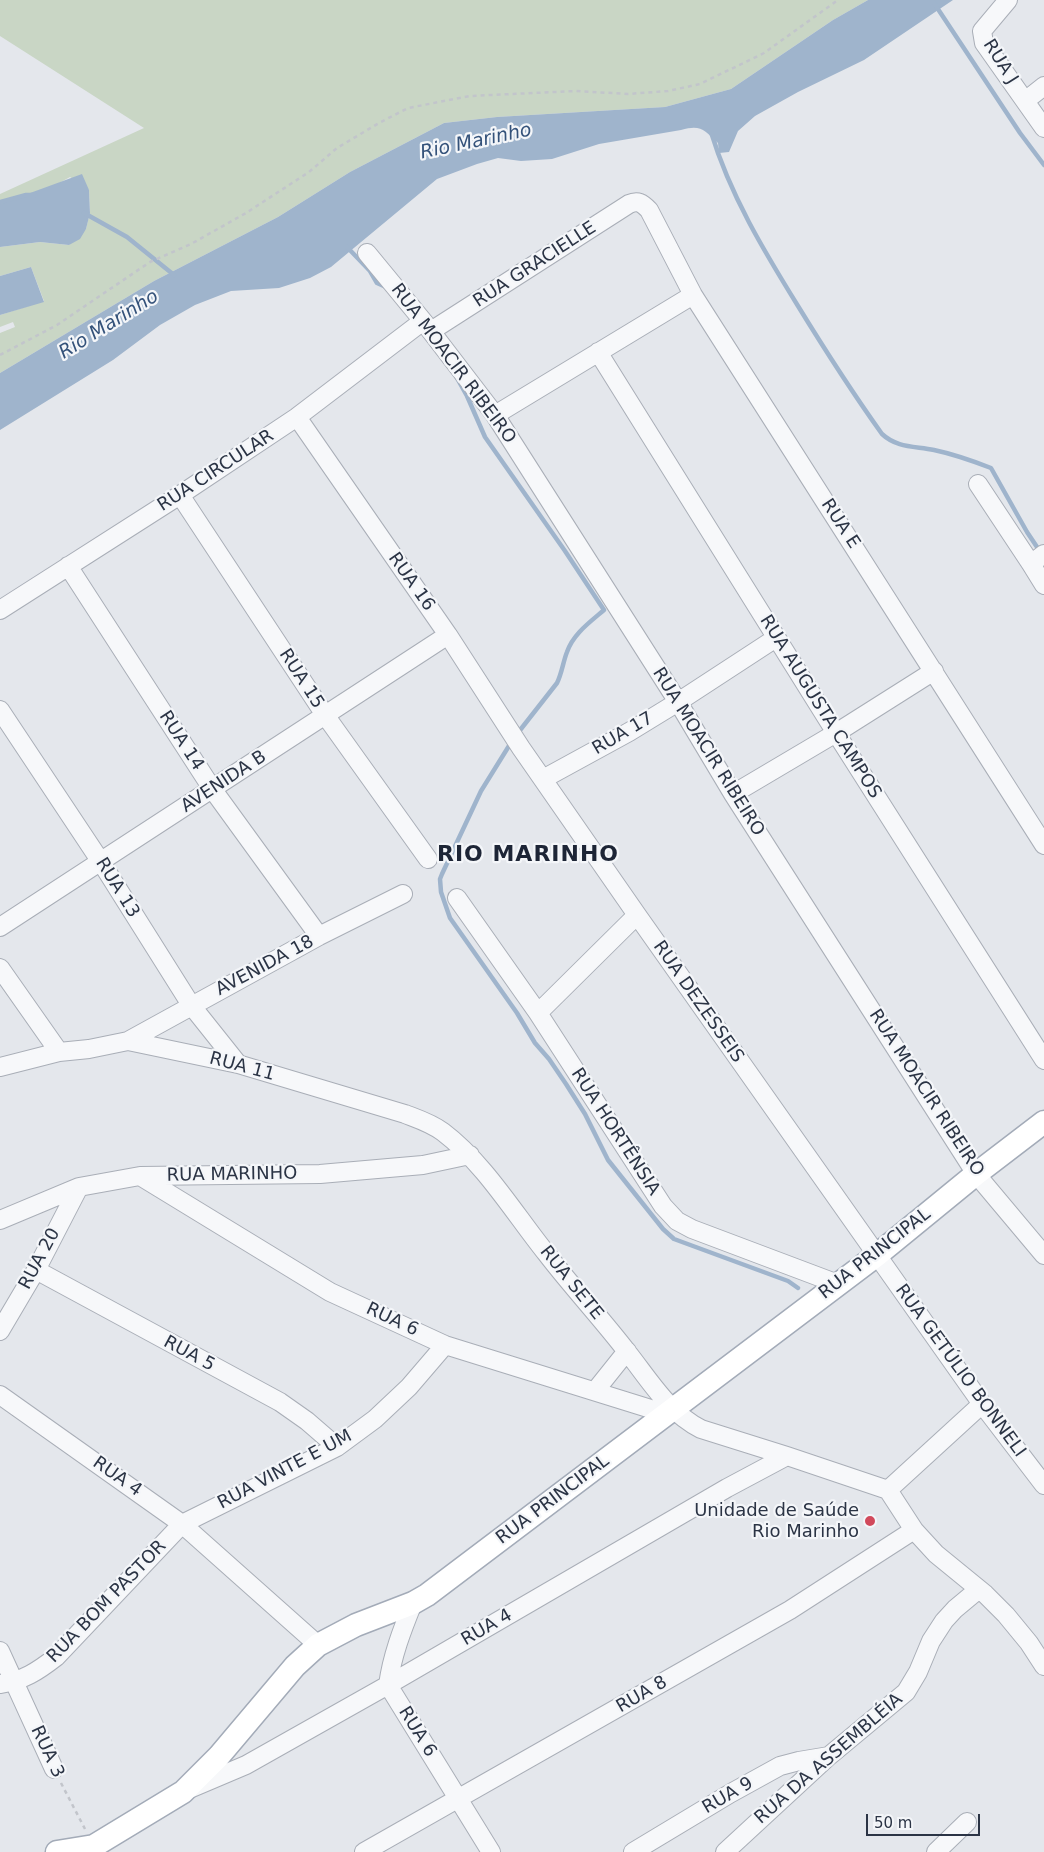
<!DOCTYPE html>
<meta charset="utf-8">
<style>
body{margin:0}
#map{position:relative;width:1044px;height:1852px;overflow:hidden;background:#e4e7ec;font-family:"DejaVu Sans",sans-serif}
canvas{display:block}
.scale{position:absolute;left:866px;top:1814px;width:114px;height:22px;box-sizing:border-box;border:2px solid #2b3445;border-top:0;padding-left:6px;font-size:15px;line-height:18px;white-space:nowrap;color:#2b3445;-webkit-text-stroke:4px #f4f6f9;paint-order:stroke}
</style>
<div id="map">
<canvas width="1044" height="1852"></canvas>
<div class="scale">50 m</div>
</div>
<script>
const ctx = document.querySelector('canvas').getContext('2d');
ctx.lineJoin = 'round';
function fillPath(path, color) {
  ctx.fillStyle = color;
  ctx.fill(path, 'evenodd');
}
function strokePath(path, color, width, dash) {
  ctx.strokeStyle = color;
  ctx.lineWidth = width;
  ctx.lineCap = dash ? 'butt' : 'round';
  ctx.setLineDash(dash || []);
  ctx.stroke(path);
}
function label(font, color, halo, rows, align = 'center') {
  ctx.font = font + ' "DejaVu Sans",sans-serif';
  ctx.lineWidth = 4.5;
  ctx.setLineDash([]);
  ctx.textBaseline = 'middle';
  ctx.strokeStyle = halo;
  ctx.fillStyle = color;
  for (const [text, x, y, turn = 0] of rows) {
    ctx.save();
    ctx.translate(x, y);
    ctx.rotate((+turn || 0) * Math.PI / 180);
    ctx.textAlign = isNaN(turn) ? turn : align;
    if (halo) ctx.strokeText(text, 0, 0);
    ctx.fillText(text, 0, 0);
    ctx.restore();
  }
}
fillPath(new Path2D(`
 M0,0H868L833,20L731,89L665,107L497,117L444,123L350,172L278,217L154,281L0,373V333L15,327L13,322L0,327V315L44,301L31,267L0,276V247L40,242L69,245L86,229L90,212L89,190L70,177L54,186L4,204H0V194L144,128L0,36Z`), '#c9d6c5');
fillPath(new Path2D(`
 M868,0H953L864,60L798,92L755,116L738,131L729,152L719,153L718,143C704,130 701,124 681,130L599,144L552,159L521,161L498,158L477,164L437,179L331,267L310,278L279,288L231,291L195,305L160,325L113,360L0,430V373L154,281L278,217L350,172L444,123L497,117L665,107L731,89L833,20Z
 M82,174L89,190L90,213L86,229L80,239L69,245L40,242L0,247V204Z
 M31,267L44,302L0,315V276Z`), '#9fb4cc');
strokePath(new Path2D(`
 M932,0L1020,133L1044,165
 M711,132C730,195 764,251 798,306C825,350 852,392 882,434C897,448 915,446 934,450C953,454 973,461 991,468L1027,532L1041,553
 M0,202L26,195H35
 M84,213L127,237L174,275
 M347,247L370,271L377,283L386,287
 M457,378L467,396L485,437L565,551L604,610C590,622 573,634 567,652C563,662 562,673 557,683L517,734
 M512,741L481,791L442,874L440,879L441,892L450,918L517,1013L535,1043L549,1059L566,1084L585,1114L608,1160L663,1229L674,1239L788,1281L798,1288`), '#9fb4cc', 4.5);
const minor = new Path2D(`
 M1008,0L982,31L984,43L1044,128
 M1025,101L1044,86
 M367,253L423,321L495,415L678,702L733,794L976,1174L1044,1255
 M431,331L629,204C638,200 642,203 649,210L693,295L1044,845
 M598,352L836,733L1044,1060
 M495,415L693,295
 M297,417L448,635L521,748L637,915L982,1404L1044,1485
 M978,484L1031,564
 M180,495L325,715L428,859
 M1044,554L1031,564L1044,585
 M68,566L213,790L319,936
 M0,610L180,495L297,417L423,321
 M0,710L101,862L191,1005L238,1064
 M543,779L629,732L678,702L776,638
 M733,794L836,733L934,671
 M457,898L538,1013L663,1206L677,1221L692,1229L838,1284
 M0,927L448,635
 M0,968L59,1052
 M538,1013L637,915
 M128,1041L319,936L403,894
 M0,1067L59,1052L89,1049L128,1041L238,1064L405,1114C418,1119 431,1123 443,1132C484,1163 514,1213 546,1253C572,1287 602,1319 628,1353C650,1381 669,1413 701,1429L787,1456L888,1490L914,1530L936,1554L985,1594L1006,1615L1029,1643L1044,1666
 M140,1176L330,1292L445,1345L667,1414
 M0,1220L79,1187L140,1176L320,1174L423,1165L470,1155
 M36,1270L280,1402L307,1421L337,1447
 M0,1331L36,1270L79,1187
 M595,1391L627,1351
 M0,1395L182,1524L318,1645
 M888,1490L982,1404
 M413,1603C402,1630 392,1656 388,1685L491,1852
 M0,1651L54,1769
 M0,1684C23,1681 38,1671 56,1657L182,1524L337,1447L375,1419L409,1387L445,1345
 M187,1790L246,1765L388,1685L727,1488L787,1456
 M364,1852L790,1610L914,1530
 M633,1852L731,1793L780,1766L799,1761L829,1756
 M725,1852L829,1756L906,1692L918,1672L931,1641L944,1621L955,1609L979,1589
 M936,1852L967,1822`);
const major = new Path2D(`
 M57,1852L94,1846L183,1792L219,1756L295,1666L318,1645L356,1625L413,1603L427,1595L877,1255L976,1174L1044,1122`);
strokePath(minor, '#a9aeb7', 20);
strokePath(major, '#a3abb8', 25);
strokePath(new Path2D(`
 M0,355L57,325L150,262L191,244L246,213L309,172L337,148L379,123L408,108L470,96L576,91L628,94L668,91L700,84L764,53L838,0
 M61,1783L85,1829`), '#c2c5cb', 2.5, [4, 4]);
strokePath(minor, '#f7f8fa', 18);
strokePath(major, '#fff', 22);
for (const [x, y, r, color] of [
 [870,1521,6,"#d1495b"]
]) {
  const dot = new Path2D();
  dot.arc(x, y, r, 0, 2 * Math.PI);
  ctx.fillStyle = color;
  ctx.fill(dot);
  strokePath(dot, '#f4f6f9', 2);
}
label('18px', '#2b3445', '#f4f6f9', [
 ["RUA J",1000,62,58],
 ["RUA GRACIELLE",535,265,-33],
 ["RUA MOACIR RIBEIRO",453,364,53],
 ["RUA CIRCULAR",216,471,-33],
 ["RUA E",840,524,57],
 ["RUA 16",411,582,55],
 ["RUA 15",301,679,57],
 ["RUA AUGUSTA CAMPOS",820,707,58],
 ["RUA 17",623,734,-30],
 ["RUA 14",181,741,57],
 ["RUA MOACIR RIBEIRO",708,752,58],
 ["AVENIDA B",224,782,-33],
 ["RUA 13",117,888,58],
 ["AVENIDA 18",265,966,-28],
 ["RUA DEZESSEIS",698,1002,55],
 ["RUA 11",242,1067,15],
 ["RUA MOACIR RIBEIRO",926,1093,57],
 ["RUA HORTÊNSIA",615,1132,57],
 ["RUA MARINHO",232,1175,-1],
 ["RUA PRINCIPAL",875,1254,-38],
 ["RUA 20",40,1259,-62],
 ["RUA SETE",571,1283,51],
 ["RUA 6",392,1320,25],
 ["RUA 5",189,1354,28],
 ["RUA GETÚLIO BONNELI",960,1371,54],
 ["RUA VINTE E UM",285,1470,-28],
 ["RUA 4",117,1477,35],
 ["RUA PRINCIPAL",553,1500,-37],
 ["RUA BOM PASTOR",107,1602,-46],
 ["RUA 4",487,1628,-30],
 ["RUA 8",642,1695,-30],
 ["RUA 6",417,1732,58],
 ["RUA 3",47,1752,65],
 ["RUA DA ASSEMBLÉIA",829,1759,-41],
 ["RUA 9",728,1796,-30]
]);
label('18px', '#2b3445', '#f4f6f9', [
 ["Unidade de Saúde",859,1511],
 ["Rio Marinho",859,1532]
], 'right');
label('italic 19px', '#34527a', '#f4f6f9', [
 ["Rio Marinho",476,142,-12],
 ["Rio Marinho",109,325,-32]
]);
ctx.letterSpacing = '1px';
label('bold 22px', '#1d2536', '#f4f6f9', [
 ["RIO MARINHO",528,855]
]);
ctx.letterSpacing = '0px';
</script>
